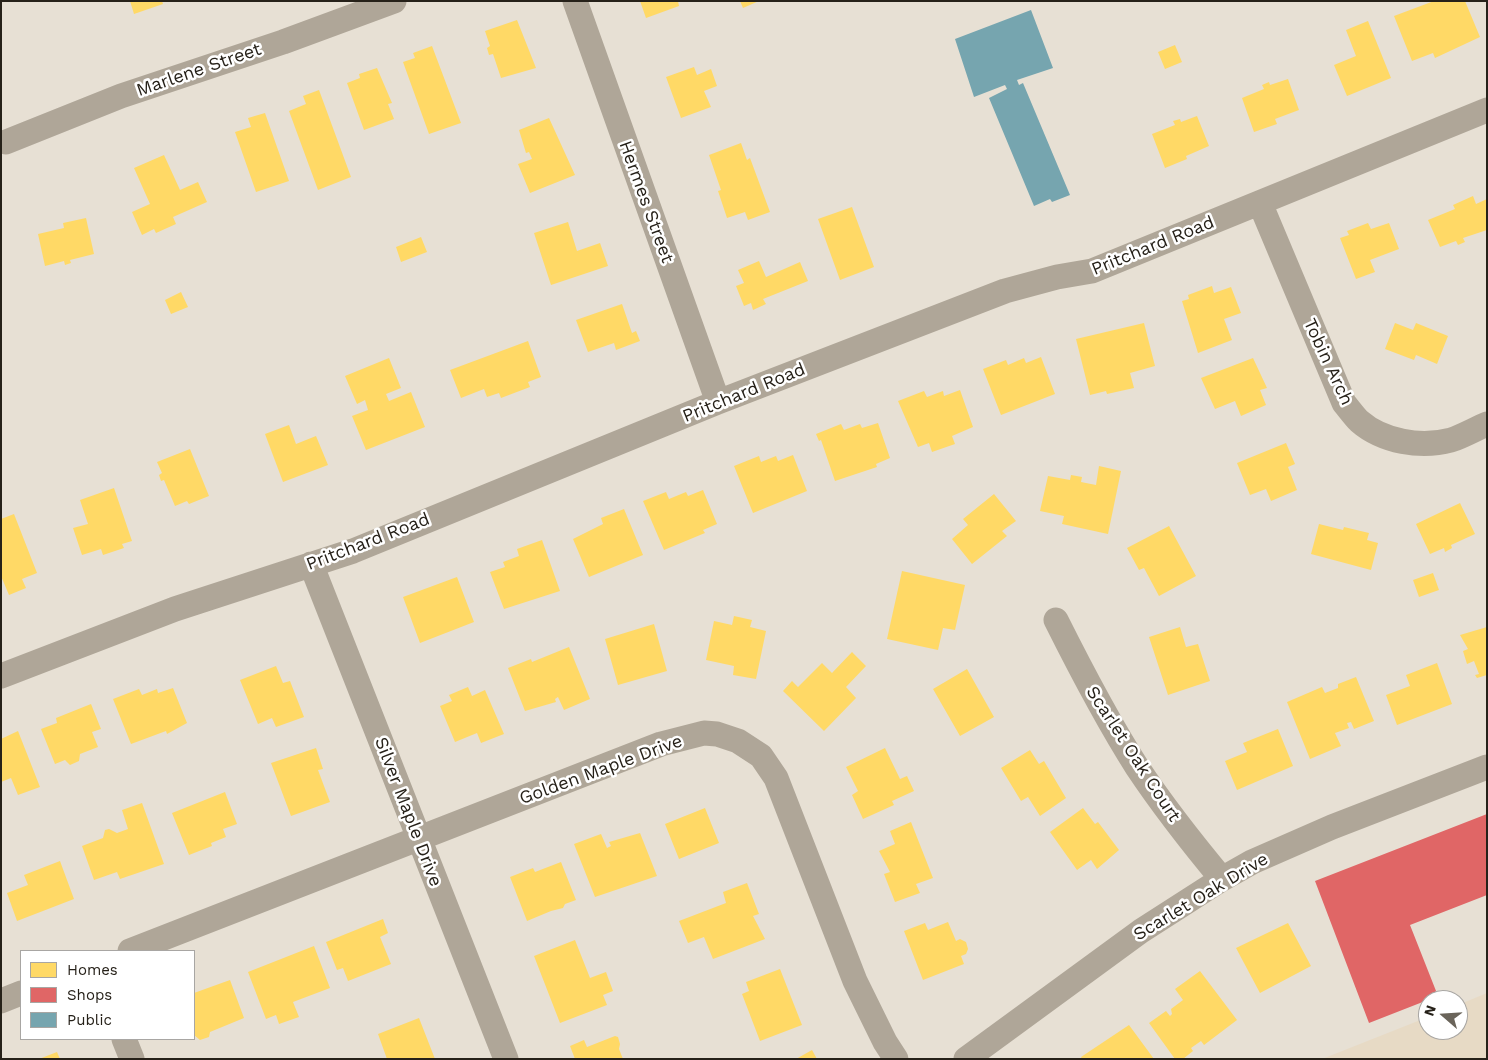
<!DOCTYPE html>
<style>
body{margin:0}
#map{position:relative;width:1488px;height:1060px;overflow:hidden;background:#e7e0d4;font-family:"Work Sans",sans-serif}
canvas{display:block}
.frame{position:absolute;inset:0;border:2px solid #262119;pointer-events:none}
.legend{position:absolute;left:20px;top:950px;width:175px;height:90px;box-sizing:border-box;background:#fff;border:1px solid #a8a6a3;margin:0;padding:6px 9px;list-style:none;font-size:15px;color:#262119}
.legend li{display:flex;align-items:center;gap:10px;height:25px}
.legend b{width:25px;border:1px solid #a8a6a3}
.north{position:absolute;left:1418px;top:990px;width:50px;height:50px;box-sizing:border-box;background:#fff;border:1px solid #a8a6a3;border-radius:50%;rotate:289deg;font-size:14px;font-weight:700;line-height:20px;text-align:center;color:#262119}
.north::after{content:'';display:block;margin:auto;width:18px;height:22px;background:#6a645a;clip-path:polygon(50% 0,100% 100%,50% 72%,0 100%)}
</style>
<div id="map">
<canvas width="1488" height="1060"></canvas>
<div class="frame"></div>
<ul class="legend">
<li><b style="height:14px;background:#ffd966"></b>Homes</li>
<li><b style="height:14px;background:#e06666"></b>Shops</li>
<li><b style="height:14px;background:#76a5af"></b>Public</li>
</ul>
<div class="north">N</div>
</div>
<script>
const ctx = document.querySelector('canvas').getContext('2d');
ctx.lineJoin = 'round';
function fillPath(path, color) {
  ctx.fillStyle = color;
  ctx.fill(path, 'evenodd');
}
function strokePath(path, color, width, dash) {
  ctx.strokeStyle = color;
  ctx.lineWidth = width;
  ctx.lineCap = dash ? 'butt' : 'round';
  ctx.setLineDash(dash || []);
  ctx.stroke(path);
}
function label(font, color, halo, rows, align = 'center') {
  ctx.font = font + ' "Work Sans",sans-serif';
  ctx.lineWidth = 5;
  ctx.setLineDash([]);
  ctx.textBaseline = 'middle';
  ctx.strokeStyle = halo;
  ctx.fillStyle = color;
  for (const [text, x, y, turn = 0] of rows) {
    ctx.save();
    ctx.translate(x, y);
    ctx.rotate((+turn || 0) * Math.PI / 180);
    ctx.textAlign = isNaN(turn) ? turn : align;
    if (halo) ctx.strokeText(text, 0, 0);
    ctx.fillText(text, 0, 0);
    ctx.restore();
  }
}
fillPath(new Path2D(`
 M1487,993V1059H1322L1428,1017V1030H1458V1005Z`), '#e7dac5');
fillPath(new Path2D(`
 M130,1H162L163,4L134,14Z
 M640,1H678L679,6L646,18Z
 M740,1H759L743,8Z
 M1434,1H1465L1480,37L1435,58L1433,53L1412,61L1394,16Z
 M517,20L536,68L501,78L493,54L489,55L487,48L490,46L485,31Z
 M1368,21L1391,78L1347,96L1334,65L1356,56L1346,30Z
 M1175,45L1182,62L1165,69L1158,52Z
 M432,46L461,123L429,134L403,62L415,58L413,53Z
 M694,67L697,75L711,69L717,86L704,91L711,107L681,118L666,77Z
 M377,68L392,103L388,104L394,119L364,130L347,83L360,78L359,74Z
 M1288,79L1299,110L1275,119L1277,124L1254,132L1242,98L1264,89L1262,85L1269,82L1270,85Z
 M319,90L351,177L318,190L289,111L306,104L303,96Z
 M265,113L289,181L256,192L235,132L251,127L248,118Z
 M1197,116L1209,146L1186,156L1187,159L1165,168L1152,134L1175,125L1173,121L1180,119L1181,122Z
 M549,118L575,175L530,193L518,164L532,159L529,152L526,153L519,130Z
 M741,143L747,160L750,158L770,212L748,220L745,212L727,218L718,191L721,190L709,155Z
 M164,155L180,190L198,182L207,202L173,217L176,224L156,233L154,229L142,235L132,212L150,204L134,168Z
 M1473,196L1476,204L1487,199V230L1463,238L1465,242L1458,245L1456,241L1440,247L1428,220L1455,209L1453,205Z
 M852,207L874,267L840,280L818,219Z
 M86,218L94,254L70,260L71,263L65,265L64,261L45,266L38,234L64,228L63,223Z
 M568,222L577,251L600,243L608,266L551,285L534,233Z
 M1368,223L1371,229L1389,223L1399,249L1370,260L1375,272L1356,279L1340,238L1349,235L1347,231Z
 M421,237L427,252L401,262L396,247Z
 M759,261L766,277L800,262L808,281L763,299L766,304L753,310L751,303L744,306L736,286L744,283L738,270Z
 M1212,286L1214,293L1231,287L1241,313L1224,319L1232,340L1198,353L1182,301L1189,299L1188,295Z
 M181,292L188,307L171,314L165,300Z
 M622,304L632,333L636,331L640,341L616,350L614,343L588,352L576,320Z
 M1144,323L1155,366L1130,373L1134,388L1107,394L1106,391L1090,395L1076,339Z
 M1395,323L1413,330L1416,323L1448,336L1437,364L1416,355L1414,360L1385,349Z
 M528,341L541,377L528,382L530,387L501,398L499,393L487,397L484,389L461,398L450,370Z
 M1041,357L1055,394L1001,415L983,369L1006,360L1008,365L1024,358L1026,363Z
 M389,358L401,388L386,394L389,401L411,392L425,427L366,450L352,416L368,410L365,400L357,404L345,376Z
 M1253,358L1267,388L1260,390L1266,405L1241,416L1235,401L1215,409L1201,378Z
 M960,390L973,427L952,436L955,444L932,452L929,443L918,447L898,401L924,391L927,397L943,391L944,396Z
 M878,423L890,458L876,464L877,467L835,481L821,440L819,441L816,434L841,424L844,430L860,424L862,428Z
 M289,425L296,444L316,436L328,465L283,482L265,434Z
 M1286,443L1295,464L1288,467L1297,490L1271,501L1266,489L1250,495L1237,463Z
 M190,449L209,496L189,504L187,501L175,506L164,480L161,481L159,475L162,473L157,462Z
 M793,455L807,491L753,513L734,466L759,456L761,462L776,456L778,461Z
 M1099,466L1121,471L1108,534L1062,524L1064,516L1040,511L1048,476L1070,480L1071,475L1082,477L1081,482L1096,485Z
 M114,488L132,541L122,544L124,548L103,555L101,549L82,555L73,528L88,524L80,500Z
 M703,490L717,524L703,530L705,533L664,550L643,501L666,492L669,499L686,492L688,496Z
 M994,494L1016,521L1002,531L1007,536L972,564L952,539L968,525L963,519Z
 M1460,503L1475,534L1451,545L1452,548L1445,552L1444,548L1430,554L1416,524Z
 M624,509L643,555L589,577L573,539L603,524L601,518Z
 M14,514L37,573L22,579L26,588L9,595L1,576V519Z
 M1319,524L1343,530L1344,527L1369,533L1367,540L1378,543L1371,570L1311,554Z
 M1169,526L1196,576L1159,596L1144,568L1139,570L1127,548Z
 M542,540L560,591L504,609L490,572L505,567L503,562L519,556L517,549Z
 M902,571L965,585L955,630L943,628L938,650L887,639Z
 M1433,573L1439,590L1419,597L1413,580Z
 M457,577L474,622L420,643L403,597Z
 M734,616L752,620L750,627L766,631L756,679L733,675L734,666L706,660L714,621L732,625Z
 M654,624L667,671L618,685L605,639Z
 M1180,627L1186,647L1198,644L1210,681L1168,695L1149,637Z
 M1487,627V675L1477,678L1475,675L1479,674L1474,661L1467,664L1463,651L1468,649L1460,635Z
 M569,647L590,699L564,710L558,697L555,699L556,702L525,711L508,668L531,659L532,662Z
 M852,652L866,666L846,687L856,698L824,731L783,691L792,681L798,687L822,663L832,673Z
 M1437,663L1452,704L1397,725L1386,695L1410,686L1406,675Z
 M276,666L283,683L290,681L304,717L276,727L272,718L258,724L240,680Z
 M967,669L994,717L960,736L933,689Z
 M1356,677L1374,721L1354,729L1351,722L1347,723L1349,728L1335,733L1341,746L1310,759L1287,702L1322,687L1325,693L1338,688V684Z
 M468,687L472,696L485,690L504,734L481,743L477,733L455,742L440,706L452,701L449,695Z
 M173,688L187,723L167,734L166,731L131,744L113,699L139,689L142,695L157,689L158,693Z
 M91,704L101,729L92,732L98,747L80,754L79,761L70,765L65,760L55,764L41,729L57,723L56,718Z
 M1278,729L1293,766L1237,790L1225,761L1247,752L1243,743Z
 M18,731L40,787L18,795L11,778L1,782V739Z
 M316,748L323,769L318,770L330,802L291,816L271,763Z
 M885,748L900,779L907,776L914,791L892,801L894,805L863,819L852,795L858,791L846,767Z
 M1030,750L1039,764L1044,761L1066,798L1040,816L1028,797L1021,801L1001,768Z
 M225,792L237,824L223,829L226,837L211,843L212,846L189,855L172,813Z
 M142,803L164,864L120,879L117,872L94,880L82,846L103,838L105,830L109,829L117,833L128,829L122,810Z
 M705,808L719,843L679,859L665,824Z
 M1083,808L1095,824L1098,822L1119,850L1097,869L1091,860L1077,870L1050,832Z
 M911,822L933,878L916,884L920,893L895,902L884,874L890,872L879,851L895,844L890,831Z
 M640,833L657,876L595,897L574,844L601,834L607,848L611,846L609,842Z
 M60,861L74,899L17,921L7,893L28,885L24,875Z
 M561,862L576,900L565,904L563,908L551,911L527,921L510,877L533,868L535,872Z
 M747,883L759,914L753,916L765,939L713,959L704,937L688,943L679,921L726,903L723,892Z
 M383,919L388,933L380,937L391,964L348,981L343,968L337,970L326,942Z
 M948,922L956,941L960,939L966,942L968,949L966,954L961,956L964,964L923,980L904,931L925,923L928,930Z
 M1288,923L1311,966L1260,993L1236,948Z
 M575,940L590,978L606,972L613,991L603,995L607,1005L560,1023L534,956Z
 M314,946L330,988L293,1002L299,1017L279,1024L276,1015L266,1019L248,972Z
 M780,969L802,1025L760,1041L742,994L749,991L746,982Z
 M1200,971L1237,1020L1204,1045L1201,1041L1191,1048L1193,1051L1183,1059H1175L1149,1023L1166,1011L1170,1016L1172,1014L1171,1009L1183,1000L1175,989Z
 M230,980L244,1018L210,1032L209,1037L200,1040L194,1035V993Z
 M419,1018L435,1059H387L378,1034Z
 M1129,1025L1154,1059H1082L1081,1057Z
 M615,1036L618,1037L620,1044L619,1049L623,1059H575L570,1046L584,1040L587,1047Z
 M812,1050L817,1059H796Z
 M57,1052L60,1059H39Z`), '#ffd966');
fillPath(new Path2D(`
 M1487,814V895L1410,925L1438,996L1369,1023L1315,881Z`), '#e06666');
fillPath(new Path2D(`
 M1031,10L1053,68L1017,80L1019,85L1023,83L1070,195L1052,202L1050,199L1034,206L989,98L1007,89L1005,85L974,97L955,39Z`), '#76a5af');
strokePath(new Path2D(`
 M575,1L718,402
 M6,142L121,96L283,42L394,1
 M1260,203L1344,403C1349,409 1354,416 1359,421C1383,442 1421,448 1451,440C1463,436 1475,429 1487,424
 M311,564L506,1059
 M1056,620C1081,670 1107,720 1137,767C1163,806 1192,843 1222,879
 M1,676L175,609L353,551L718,402L1005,291L1057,277L1092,271L1487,110
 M130,951L661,744L704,733L717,734L738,741L761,756L776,778L855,981L885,1042L896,1059
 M1,1001L21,993
 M124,1039L132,1059
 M966,1059L1141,931L1222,879L1252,862L1332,827L1487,767`), '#afa698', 25);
label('18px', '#262119', '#fff', [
 ["Marlene Street",199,70,-19],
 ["Hermes Street",646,202,70],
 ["Pritchard Road",1153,246,-22],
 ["Tobin Arch",1328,362,65],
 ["Pritchard Road",744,393,-22],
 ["Pritchard Road",368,542,-21],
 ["Scarlet Oak Court",1133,754,57],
 ["Golden Maple Drive",601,770,-20],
 ["Silver Maple Drive",408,812,69],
 ["Scarlet Oak Drive",1201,897,-31]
]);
</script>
